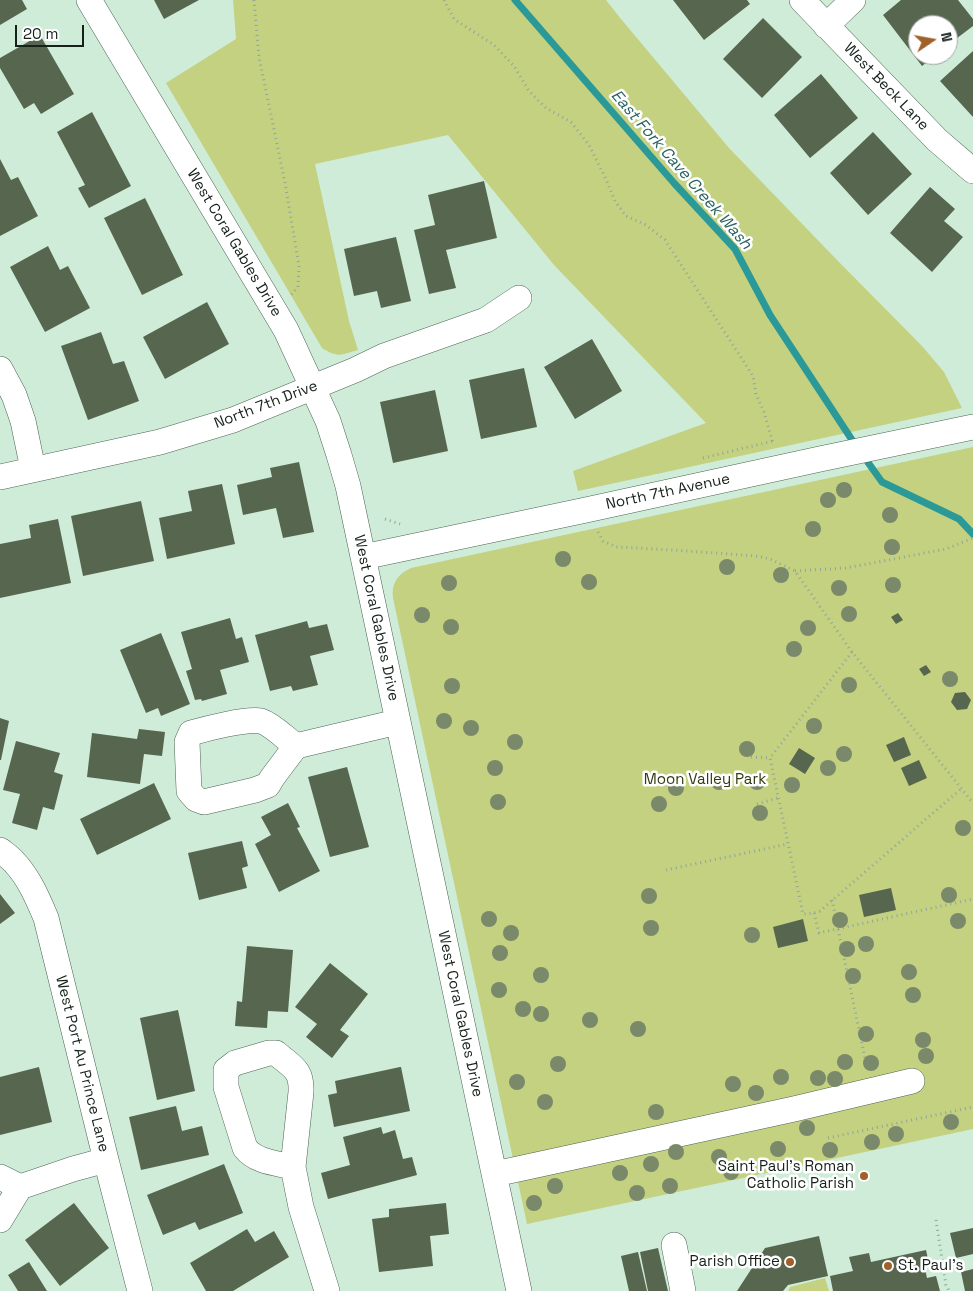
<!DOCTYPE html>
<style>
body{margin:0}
#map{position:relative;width:973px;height:1291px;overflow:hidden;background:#cfecd8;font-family:"Space Grotesk",sans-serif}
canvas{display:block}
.north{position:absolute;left:908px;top:15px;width:50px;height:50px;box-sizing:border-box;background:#fff;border:1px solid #a2a6a3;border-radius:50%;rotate:78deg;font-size:14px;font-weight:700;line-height:20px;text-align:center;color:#16211a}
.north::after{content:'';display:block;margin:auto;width:18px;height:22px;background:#a06028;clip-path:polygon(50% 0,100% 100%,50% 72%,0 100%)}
.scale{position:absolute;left:15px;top:25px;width:69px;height:22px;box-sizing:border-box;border:2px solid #16211a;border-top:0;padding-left:6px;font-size:15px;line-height:18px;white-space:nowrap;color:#16211a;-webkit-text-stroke:4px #fff;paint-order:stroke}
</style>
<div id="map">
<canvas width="973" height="1291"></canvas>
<div class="north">N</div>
<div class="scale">20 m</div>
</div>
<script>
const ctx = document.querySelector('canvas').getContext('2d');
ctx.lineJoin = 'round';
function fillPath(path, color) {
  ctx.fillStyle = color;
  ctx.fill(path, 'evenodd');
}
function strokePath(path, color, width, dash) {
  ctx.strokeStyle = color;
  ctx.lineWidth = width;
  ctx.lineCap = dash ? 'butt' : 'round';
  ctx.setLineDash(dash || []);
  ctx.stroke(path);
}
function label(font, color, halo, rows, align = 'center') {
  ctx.font = font + ' "Space Grotesk",sans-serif';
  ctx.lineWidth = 5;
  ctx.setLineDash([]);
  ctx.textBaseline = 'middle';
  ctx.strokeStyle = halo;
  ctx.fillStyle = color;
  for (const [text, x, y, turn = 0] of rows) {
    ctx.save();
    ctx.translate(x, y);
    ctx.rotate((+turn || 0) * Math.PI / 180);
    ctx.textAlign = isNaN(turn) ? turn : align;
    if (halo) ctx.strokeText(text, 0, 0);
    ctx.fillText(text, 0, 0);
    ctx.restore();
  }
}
fillPath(new Path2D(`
 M233,0H606L621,19L729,148L836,259L922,346L944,372L962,408L578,491L573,471L706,423L554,265L448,135L315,164L349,321L358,350C341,355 338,358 322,348L166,83L236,39Z
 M973,447V1129L527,1224L393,598C391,583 398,574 411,568Z
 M825,1278L829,1291H788L790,1287Z`), '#c3d180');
strokePath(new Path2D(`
 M515,0L674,183L735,249L770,315L856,446
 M862,454L882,482L959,519L973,534`), '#2a9997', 7);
fillPath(new Path2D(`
 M0,0H22L27,9L0,25Z
 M154,0H199L164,19Z
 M673,0H747L750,4L704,40Z
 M901,0H958L973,19V26L948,45V25H918V55H936L922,66L883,15Z
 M763,18L802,57L762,98L723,59Z
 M40,35L74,94L41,114L34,103L24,109L0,68V58Z
 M973,51V117L940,81Z
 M821,74L858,118L810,158L774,115Z
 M92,112L131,186L89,208L78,188L85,185L57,132Z
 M873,132L912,174L868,215L830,173Z
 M0,159L11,180L18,177L38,216L0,236Z
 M484,181L497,238L446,250L456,288L429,294L414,230L435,225L428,195Z
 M930,187L955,209L944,221L963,237L932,272L890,233Z
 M145,198L183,275L142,295L104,218Z
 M396,237L411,301L381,308L377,291L354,296L344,249Z
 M48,246L60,270L68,266L90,308L45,332L10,267Z
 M207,302L229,344L165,379L143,337Z
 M101,332L113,364L124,361L139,401L88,420L61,346Z
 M592,339L622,391L575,419L544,367Z
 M524,368L537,427L481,439L469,380Z
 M435,390L448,451L393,463L380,402Z
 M299,462L314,532L283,538L276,508L243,515L237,485L272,477L270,468Z
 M222,484L235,544L167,559L159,518L192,511L188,491Z
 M141,501L154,561L83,576L71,516Z
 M58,519L71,583L0,598V544L31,538L29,525Z
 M898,613L903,620L896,624L891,617Z
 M230,618L236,639L242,637L249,662L220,670L227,694L202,701L201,699L195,700L186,671L192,669L181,632Z
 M307,621L309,628L327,624L334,650L310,656L318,685L293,691L291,686L270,691L255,635Z
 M161,633L190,704L161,716L158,708L146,713L120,650Z
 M926,665L931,672L924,676L919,669Z
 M965,692L971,700L967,709L957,710L951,702L955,693Z
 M0,718L9,721L1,760H0Z
 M139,729L165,732L162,756L144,754L140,784L87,777L92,733L137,739Z
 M904,737L911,755L894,762L886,745Z
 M16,741L60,753L54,772L63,775L54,810L43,807L37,830L12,823L20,794L3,790Z
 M799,748L815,758L805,774L789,764Z
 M919,760L927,778L909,786L901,768Z
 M347,767L369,847L330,857L308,777Z
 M154,783L171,819L97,855L80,819Z
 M288,803L300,827L297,828L320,871L279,892L255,844L271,835L261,817Z
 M242,841L248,866L242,868L247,888L199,900L188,853Z
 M891,888L896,910L864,917L859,895Z
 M0,894L15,913L0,924Z
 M803,919L808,941L778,948L773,927Z
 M247,946L293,950L288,1012L268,1011L267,1028L235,1026L237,1001L242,1002Z
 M330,963L368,994L340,1030L349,1036L332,1058L306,1037L317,1024L295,1007Z
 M178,1010L195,1091L157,1100L140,1018Z
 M39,1067L52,1122L0,1135V1077Z
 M400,1067H401L410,1111L334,1127L328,1095L337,1093L335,1081Z
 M176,1106L182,1131L202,1126L209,1155L141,1170L129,1117Z
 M381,1127L383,1134L395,1130L403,1159L412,1157L417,1175L328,1199L321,1173L350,1165L343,1137Z
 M224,1164L243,1213L199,1230L195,1222L163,1235L147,1195Z
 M74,1203L109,1248L60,1286L25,1240Z
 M446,1203L449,1234L430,1236L433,1266L379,1272L372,1219L389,1217V1209Z
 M973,1228V1254L956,1258L950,1233Z
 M247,1229L255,1242L274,1231L289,1257L233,1291H206L190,1263Z
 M819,1236L828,1276L788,1285L783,1291H737L765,1248Z
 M658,1248L668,1291H648L640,1252Z
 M926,1250L928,1259L923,1260L927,1278L936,1276L940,1291H833L830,1276L853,1271L849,1257L869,1253L871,1262Z
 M638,1252L647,1291H629L621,1256Z
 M29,1262L47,1291H18L8,1275Z
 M973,1269V1291H965L961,1272Z`), '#56664f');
const minor = new Path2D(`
 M89,0L286,330L328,421L339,455L348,486L519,1291
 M802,0L937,140L973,171
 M826,26L853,0
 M0,369L14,395L23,421L33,469
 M0,477L160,442L233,420L355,370L384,356L486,320L519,298
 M363,557L586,510L820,459L973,427
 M296,746C285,738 273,725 261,721C247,718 205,729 191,733L187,742L189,791L196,799L204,802L255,790L268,785L272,778L296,746L397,722
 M0,850C5,854 11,858 15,863C29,878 38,899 46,918L106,1160L140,1291
 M293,1167C276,1163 256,1162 245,1148L226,1087V1070L235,1063L269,1053H276C292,1067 302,1069 301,1092L293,1167L301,1207L327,1291
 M495,1174L794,1109L912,1081
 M0,1177L20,1187L0,1220
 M20,1187L73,1169L106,1160
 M674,1245L683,1291`);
strokePath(minor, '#4c6655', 26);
strokePath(new Path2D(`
 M254,0L259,57L285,183L299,266L298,287L291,295
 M444,0L454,19L494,45L514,66L529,91L546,108L571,122L589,145L605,177L615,201L626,216L646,225L665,240L753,376L756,394L764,412L773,443
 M703,458L773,441
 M385,519L400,524
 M598,532L603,541L616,547L673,550L756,556L770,559L795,571L852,652L973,803
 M795,571L846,568L946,549L973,538
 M852,652L770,758L803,914L814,913L820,911L962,788
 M751,757L770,758
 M757,804L778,798
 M666,870L788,844
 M832,900L867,1068
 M814,913L819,933L973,899
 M828,1138L973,1107
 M936,1220L946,1285L949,1291`), '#90a797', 3, [1, 4]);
strokePath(minor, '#fff', 25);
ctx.fillStyle = '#79896a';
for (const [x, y] of [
 [844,490],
 [828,500],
 [890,515],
 [813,529],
 [892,547],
 [563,559],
 [727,567],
 [781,575],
 [589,582],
 [449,583],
 [893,585],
 [839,588],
 [849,614],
 [422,615],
 [451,627],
 [808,628],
 [794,649],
 [950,679],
 [849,685],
 [452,686],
 [444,721],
 [814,726],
 [471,728],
 [515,742],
 [747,749],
 [844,754],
 [495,768],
 [828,768],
 [719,782],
 [757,782],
 [792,785],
 [676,788],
 [498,802],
 [659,804],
 [760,813],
 [963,828],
 [949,895],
 [649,896],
 [489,919],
 [840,920],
 [958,921],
 [651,928],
 [511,933],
 [752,935],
 [866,944],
 [847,949],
 [500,953],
 [909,972],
 [541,975],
 [853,976],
 [499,990],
 [913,995],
 [523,1009],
 [541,1014],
 [590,1020],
 [638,1029],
 [866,1034],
 [923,1040],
 [926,1056],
 [845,1062],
 [871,1063],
 [558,1064],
 [781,1077],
 [818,1078],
 [835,1079],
 [517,1082],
 [733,1084],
 [756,1093],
 [545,1102],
 [656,1112],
 [951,1122],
 [807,1128],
 [896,1134],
 [872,1142],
 [778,1149],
 [830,1150],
 [676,1152],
 [719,1157],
 [651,1164],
 [731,1172],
 [620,1173],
 [555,1186],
 [670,1186],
 [637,1193],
 [534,1203]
]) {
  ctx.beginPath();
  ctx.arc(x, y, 8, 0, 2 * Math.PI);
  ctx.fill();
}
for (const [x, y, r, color] of [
 [864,1176,5,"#a06028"],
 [790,1262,5,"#a06028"],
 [888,1266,5,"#a06028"]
]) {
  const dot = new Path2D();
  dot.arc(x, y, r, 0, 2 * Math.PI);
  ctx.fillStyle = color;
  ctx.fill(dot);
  strokePath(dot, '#fff', 2);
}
label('15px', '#16211a', '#fff', [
 ["West Beck Lane",886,87,46],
 ["West Coral Gables Drive",234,243,59],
 ["North 7th Drive",266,405,-21],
 ["North 7th Avenue",668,492,-12],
 ["West Coral Gables Drive",376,618,78],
 ["West Coral Gables Drive",460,1014,78],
 ["West Port Au Prince Lane",82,1064,76]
]);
label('15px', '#333810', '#fff', [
 ["Moon Valley Park",705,780]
]);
label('15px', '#16211a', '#fff', [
 ["Saint Paul's Roman",854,1167],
 ["Catholic Parish",854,1184],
 ["Parish Office",780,1262],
 ["St. Paul's",898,1266,"left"]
], 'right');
label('italic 16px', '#276261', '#fff', [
 ["East Fork Cave Creek Wash",681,170,49]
]);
</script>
